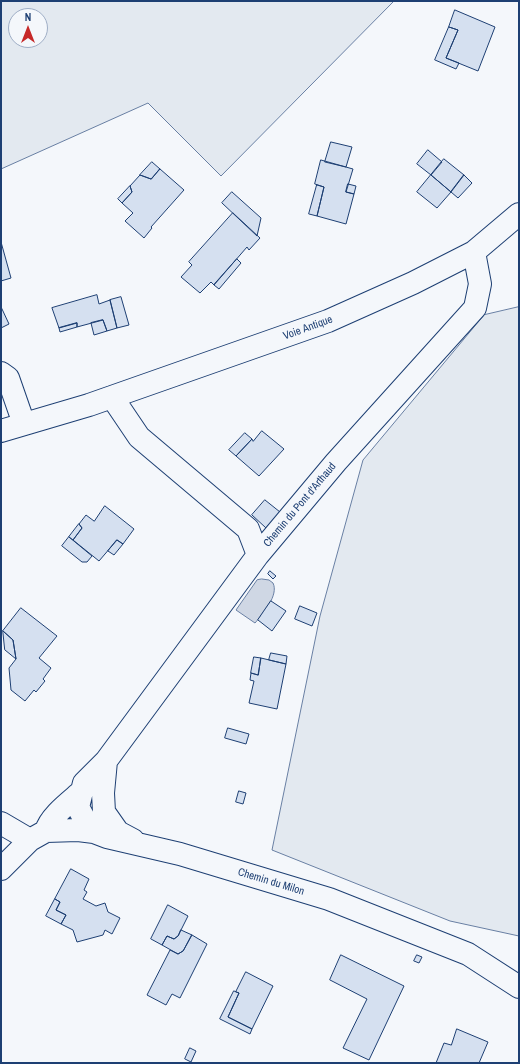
<!DOCTYPE html>
<style>
body{margin:0}
#map{position:relative;width:520px;height:1064px;overflow:hidden;background:#f4f7fb;font-family:"Archivo Narrow",sans-serif}
canvas{display:block}
.frame{position:absolute;inset:0;border:2px solid #1d3f73;pointer-events:none}
.north{position:absolute;left:8px;top:8px;width:40px;height:40px;box-sizing:border-box;background:#f4f7fb;border:1px solid #9eadc5;border-radius:50%;rotate:0deg;font-size:11px;font-weight:700;line-height:16px;text-align:center;color:#1d3f73}
.north::after{content:'';display:block;margin:auto;width:14px;height:18px;background:#c62828;clip-path:polygon(50% 0,100% 100%,50% 72%,0 100%)}
</style>
<div id="map">
<canvas width="520" height="1064"></canvas>
<div class="frame"></div>
<div class="north">N</div>
</div>
<script>
const ctx = document.querySelector('canvas').getContext('2d');
ctx.lineJoin = 'round';
function fillPath(path, color) {
  ctx.fillStyle = color;
  ctx.fill(path, 'evenodd');
}
function strokePath(path, color, width, dash) {
  ctx.strokeStyle = color;
  ctx.lineWidth = width;
  ctx.lineCap = dash ? 'butt' : 'round';
  ctx.setLineDash(dash || []);
  ctx.stroke(path);
}
function label(font, color, halo, rows, align = 'center') {
  ctx.font = font + ' "Archivo Narrow",sans-serif';
  ctx.lineWidth = 3;
  ctx.setLineDash([]);
  ctx.textBaseline = 'middle';
  ctx.strokeStyle = halo;
  ctx.fillStyle = color;
  for (const [text, x, y, turn = 0] of rows) {
    ctx.save();
    ctx.translate(x, y);
    ctx.rotate((+turn || 0) * Math.PI / 180);
    ctx.textAlign = isNaN(turn) ? turn : align;
    if (halo) ctx.strokeText(text, 0, 0);
    ctx.fillText(text, 0, 0);
    ctx.restore();
  }
}
const green = new Path2D(`
 M1,1H394L221,176L148,103L1,169ZM16,16H40V40H16Z
 M519,307V936L450,921L272,850L320,616L363,460L484,315Z`);
fillPath(green, '#e3e9f0');
strokePath(green, '#687fa3', 1);
const water = new Path2D(`
 M262,579L269,580L273,583C279,595 263,614 255,623L236,610L257,580Z`);
fillPath(water, '#cfd7e4');
strokePath(water, '#687fa3', 1);
const building = new Path2D(`
 M455,10L495,27L478,71L446,58L458,30L449,27Z
 M449,27L458,30L446,58L459,63L456,69L435,60Z
 M331,142L352,147L346,167L325,162Z
 M428,150L442,162L431,175L417,164Z
 M444,159L464,175L451,192L431,175Z
 M321,160L353,169L346,192L354,194L346,224L317,216L324,187L315,184Z
 M152,162L160,169L151,179L140,175Z
 M160,169L184,190L151,227L152,228L144,238L125,221L133,213L122,203L132,192L130,186L140,175L151,179Z
 M431,175L451,192L437,208L417,192Z
 M464,175L472,183L458,198L451,192Z
 M348,184L356,186L354,194L346,192Z
 M317,185L324,187L317,216L309,214Z
 M130,186L132,192L122,203L118,199Z
 M232,192L261,218L257,236L222,203Z
 M233,213L260,238L249,250L247,247L214,285L211,282L200,293L181,277L192,265L189,262Z
 M1,242L11,278L1,281Z
 M237,259L241,263L219,289L214,285Z
 M97,295L99,304L110,300L117,328L107,331L103,320L77,327V323L59,328L52,308Z
 M121,297L129,325L117,328L110,300Z
 M2,309L9,324L1,328V310Z
 M103,320L107,331L94,335L91,323Z
 M77,323V327L60,332L59,328Z
 M262,431L284,449L259,476L236,456L252,439L253,441Z
 M245,433L252,439L236,456L229,450Z
 M265,500L280,512L266,528L252,515Z
 M105,506L134,529L123,544L117,540L99,561L73,540L82,528L79,524L86,515L94,521Z
 M79,524L82,528L73,540L69,537Z
 M69,537L92,556L87,562H82L62,546Z
 M117,540L123,544L114,555L108,551Z
 M270,571L276,576L273,579L268,574Z
 M271,601L286,611L272,631L258,620Z
 M300,606L317,613L312,626L295,619Z
 M21,608L57,636L39,658L51,668L43,679L45,681L36,692L34,690L25,701L11,690L9,668L16,659L13,640L3,631Z
 M3,631L13,640L16,659L5,650Z
 M271,653L287,656L286,664L269,660Z
 M254,657L261,658L258,675L251,673Z
 M261,658L286,664L277,709L249,703L254,681L250,680L251,673L258,675Z
 M228,728L249,734L246,744L225,738Z
 M239,791L246,793L243,804L236,802Z
 M71,869L89,879L84,890L87,892L83,899L96,906L105,903L108,912L120,918L112,934L105,930L103,935L77,942L73,930L61,924L66,915L56,910L60,902L55,899Z
 M55,899L60,902L56,910L66,915L61,924L46,916Z
 M168,905L188,916L178,936L174,939L167,936L162,945L151,939Z
 M181,930L192,935L183,951L178,954L162,945L167,936L174,939L178,936Z
 M192,935L207,944L180,998L172,994L166,1005L147,995L170,950L178,954L183,951Z
 M341,955L404,986L369,1060L343,1048L367,999L330,980Z
 M417,955L422,957L419,963L414,961Z
 M246,972L273,986L252,1029L228,1017L239,993L236,992Z
 M234,991L239,993L228,1017L252,1029L250,1034L220,1019Z
 M457,1029L488,1042L479,1063H436L444,1043L451,1045Z
 M190,1048L196,1051L191,1062L185,1059Z`);
fillPath(building, '#d5e0f0');
strokePath(building, '#1d3f73', 1);
const minor = new Path2D(`
 M474,252L480,284L475,308L336,462L258,555L106,761L84,783L78,807L87,824L94,832L107,837L180,854L329,899L468,954L519,987
 M1,373L8,378L24,424
 M112,397L139,437L248,529L258,555
 M1,431L89,405L328,321L413,283L474,252L519,214
 M106,761L103,793L104,812L118,832L133,840
 M1,823L30,840
 M46,831C50,816 71,801 82,791
 M1,869L30,840L46,831L78,830L94,832`);
strokePath(minor, '#1d3f73', 24);
strokePath(minor, '#f4f7fb', 22);
label('11px', '#1d3f73', '#f4f7fb', [
 ["Voie Antique",308,328,-20],
 ["Chemin du Pont d'Arthaud",300,505,-50],
 ["Chemin du Milon",271,882,17]
]);
</script>
